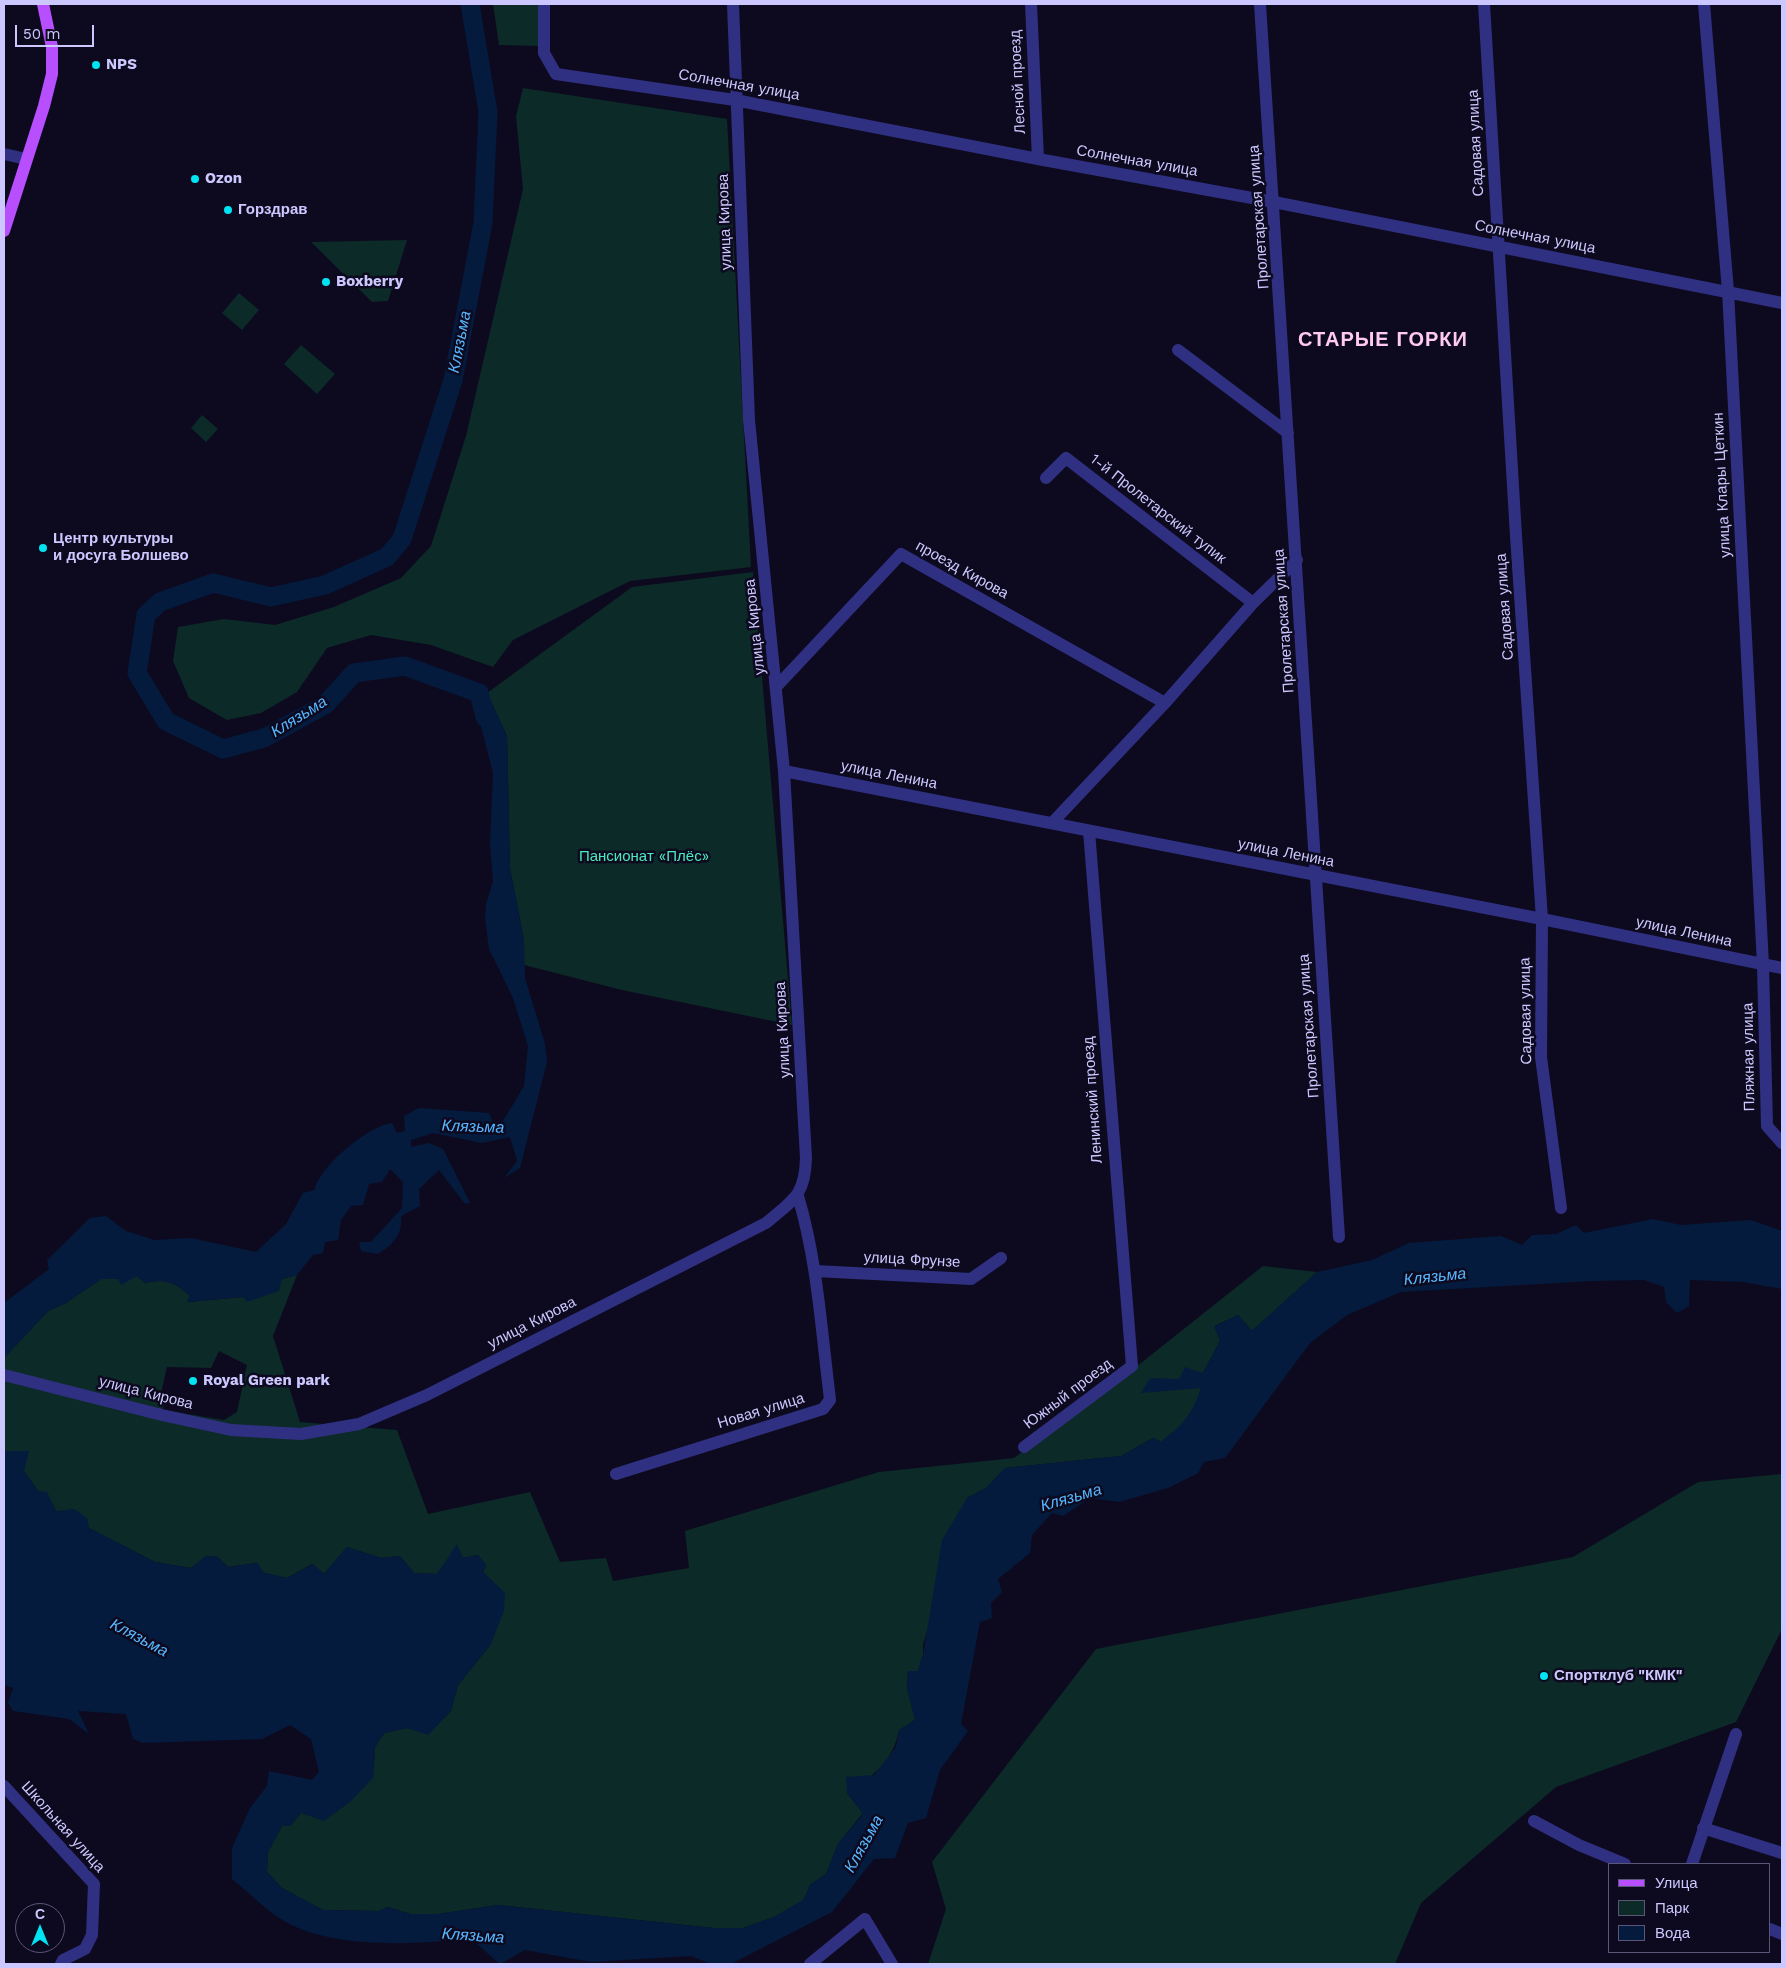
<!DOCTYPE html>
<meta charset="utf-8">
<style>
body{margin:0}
#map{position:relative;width:1786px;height:1968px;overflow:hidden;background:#0d0a1f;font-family:"Work Sans",sans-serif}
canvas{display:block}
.frame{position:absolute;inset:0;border:5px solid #ccc8ff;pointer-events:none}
.legend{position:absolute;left:1608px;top:1863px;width:162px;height:90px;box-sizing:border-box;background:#0d0a1f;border:1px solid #595679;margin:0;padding:6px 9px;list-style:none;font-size:15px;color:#ccc8ff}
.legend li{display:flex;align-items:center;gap:10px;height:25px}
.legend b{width:25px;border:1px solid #595679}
.north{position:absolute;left:15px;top:1903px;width:50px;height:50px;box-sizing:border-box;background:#0d0a1f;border:1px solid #595679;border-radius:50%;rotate:0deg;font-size:14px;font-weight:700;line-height:20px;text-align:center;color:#ccc8ff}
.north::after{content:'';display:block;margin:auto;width:18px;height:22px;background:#00e3f3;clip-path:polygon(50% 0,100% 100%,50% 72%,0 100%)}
.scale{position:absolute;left:15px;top:25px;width:79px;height:22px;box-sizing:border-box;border:2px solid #ccc8ff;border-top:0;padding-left:6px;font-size:15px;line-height:18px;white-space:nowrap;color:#ccc8ff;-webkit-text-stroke:4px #0d0a1f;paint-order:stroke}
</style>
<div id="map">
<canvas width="1786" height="1968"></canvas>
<div class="frame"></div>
<ul class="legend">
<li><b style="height:6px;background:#b74fff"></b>Улица</li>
<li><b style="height:14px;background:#0c2a28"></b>Парк</li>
<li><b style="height:14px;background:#041b3e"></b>Вода</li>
</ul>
<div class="north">С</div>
<div class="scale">50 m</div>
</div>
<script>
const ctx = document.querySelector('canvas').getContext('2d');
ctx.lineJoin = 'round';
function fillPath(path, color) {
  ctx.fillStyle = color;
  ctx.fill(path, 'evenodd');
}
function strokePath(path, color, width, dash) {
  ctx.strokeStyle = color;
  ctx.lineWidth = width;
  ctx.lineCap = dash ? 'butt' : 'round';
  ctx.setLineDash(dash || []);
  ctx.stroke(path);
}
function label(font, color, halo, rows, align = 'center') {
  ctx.font = font + ' "Work Sans",sans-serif';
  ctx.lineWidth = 5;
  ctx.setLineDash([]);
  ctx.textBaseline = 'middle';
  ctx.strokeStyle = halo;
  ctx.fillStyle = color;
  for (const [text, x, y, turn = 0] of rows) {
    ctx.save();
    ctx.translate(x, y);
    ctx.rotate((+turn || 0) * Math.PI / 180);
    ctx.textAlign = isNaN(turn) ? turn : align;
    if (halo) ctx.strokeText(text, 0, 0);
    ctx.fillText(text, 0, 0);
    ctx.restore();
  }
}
fillPath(new Path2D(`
 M493,4H540L538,46L499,45Z
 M523,88L727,119L751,567L630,581L513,640L493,667L431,645L371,635L327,648L297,692L261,713L227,720L189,698L173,661L178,627L224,619L275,625L334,607L401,578L431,546L466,436L523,189L516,116Z
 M407,240L388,301L372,302L311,242Z
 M239,293L259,310L242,330L222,313Z
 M301,345L335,374L317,394L284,364Z
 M202,415L218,429L206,442L191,428Z
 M753,572L792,1025L622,990L524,965V940L510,869L507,736L487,693L632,587Z
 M1263,1266L1317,1272L1252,1331L1238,1315L1215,1326L1220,1341L1203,1373L1201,1388L1193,1412L1182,1425L1161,1442L1153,1438L1121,1456L1005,1468L986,1488L967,1498L923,1645V1655L918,1671H908L907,1688L915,1720L899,1730C893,1762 873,1776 847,1793L863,1813L838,1844L826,1874L810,1885L804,1900L774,1917L743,1928H713L498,1905L438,1914H410L388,1907L379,1911L323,1910L282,1888L267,1872L268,1852L282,1826H290L301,1813L373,1778L375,1747L384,1733L407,1728L428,1734L451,1711L458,1685L491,1644L504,1593L483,1572L486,1565L478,1555L463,1558L437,1574L414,1573L400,1556L381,1558L347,1547L324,1574L312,1564L287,1578L264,1573L257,1563L228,1567L218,1557L206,1556L191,1568L155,1562L56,1511L47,1493L38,1491L24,1471L4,1451V1358L48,1311L66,1303L101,1279L137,1276L145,1283C165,1278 175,1282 190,1296L187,1302L243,1297L282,1279L297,1275L273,1336L300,1422L397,1430L428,1514L530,1492L560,1562L606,1558L613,1581L689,1568L685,1531L879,1472L1014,1458L1141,1363ZM219,1351L247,1365L237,1412L224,1420L163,1410L166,1394L161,1393L167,1367L211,1368Z
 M1782,1474V1629L1736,1722L1556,1787L1421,1903L1395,1964H928L946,1909L932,1862L1096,1649L1573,1557L1698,1482Z`), '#0c2a28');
fillPath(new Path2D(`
 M472,692L487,693L507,736L510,869L524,940L525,978L545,1044L547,1062L520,1168L504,1178L517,1161L510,1137L482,1143L433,1133L411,1140V1147L429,1143L443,1149L470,1203L465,1204L439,1170L419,1189L420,1206L401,1216C403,1234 393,1245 378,1254L361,1251L359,1242H371L402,1208L403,1182L390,1169L382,1182L369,1184L363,1205L351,1206L341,1220L338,1240L325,1242L323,1253L313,1255L297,1275L282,1279L279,1291L247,1302L243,1297L187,1302L190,1296C175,1282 165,1278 145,1283L137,1276L121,1285L118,1279H101L66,1303L48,1311L4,1358V1303L49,1269L47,1260L90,1218L106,1216L126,1231L154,1240L191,1238L256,1252L286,1224L303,1193L315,1190C318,1167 370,1125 392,1123L397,1133L405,1131L404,1116L419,1108L489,1113L494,1124L503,1121L524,1086L528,1046L513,998L489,949L485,918L486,904L493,881L490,845L493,773Z
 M1653,1219L1681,1225L1751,1220L1782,1231V1289L1743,1282L1690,1280L1689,1306L1677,1313L1666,1302L1664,1287L1644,1280L1591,1281L1401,1292L1347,1315L1310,1343L1225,1458L1204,1462L1198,1473L1168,1488L1119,1502L1090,1498L1063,1516L1052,1513L1032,1535L1030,1553L998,1579L1002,1592L991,1603L992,1618L980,1622L961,1724L968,1731L940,1770L926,1818L908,1823L895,1858L874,1859L832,1912L731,1964H711L691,1956L591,1962L525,1950L500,1964L470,1938C417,1945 334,1949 286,1922C267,1912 250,1893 232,1879V1848L250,1808L267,1786L269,1771L312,1780L319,1772L311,1739L290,1725L262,1739L143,1743L133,1739L126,1714L78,1711L89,1734L69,1719L13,1711L8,1703L13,1688L4,1685V1451H29L24,1471L38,1491L47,1492L56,1511L74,1509L87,1518L89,1528L155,1562L191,1568L206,1556L218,1557L228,1567L257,1563L264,1573L287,1578L313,1564L324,1574L347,1547L381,1558L400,1556L414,1573L437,1574L457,1544L463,1558L478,1555L486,1565L483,1572L505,1593L504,1611L491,1644L458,1685L451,1711L428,1735L407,1728L384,1733L375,1747L373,1778L350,1802L324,1821L301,1813L290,1826H282L268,1852L267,1872L282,1888L323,1910L379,1911L388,1907L410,1914H438L498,1905L713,1928H743L774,1917L803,1900L810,1885L826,1874L838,1844L863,1814L847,1793L846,1777L874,1775L896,1747L899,1730L915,1720L907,1688L908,1671H918L923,1655L942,1540L967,1498L986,1488L1005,1468L1121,1456L1153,1438L1161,1442C1184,1423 1191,1417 1201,1388L1141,1393L1150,1378L1179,1379L1185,1367L1203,1373L1220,1341L1214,1327L1238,1315L1252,1331L1317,1272L1372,1260L1409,1243L1501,1236L1522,1245L1532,1235L1556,1234L1576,1225L1584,1233Z`), '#041b3e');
strokePath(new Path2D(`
 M470,4L488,112L483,223L453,380L402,539L387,557L325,585L271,597L213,583L160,602L146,615L137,673L166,721L223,749L264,738L325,705L354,673L405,666L479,693L485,717`), '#041b3e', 19);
strokePath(new Path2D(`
 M544,4V53L556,74L735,100L1038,159L1274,202L1782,303
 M1031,4L1038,159
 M1260,4L1339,1237
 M1484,4L1516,536L1542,919L1541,1057L1561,1208
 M1704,4L1728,291L1763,965L1767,1126L1782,1143
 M4,154L26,159
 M1178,350L1288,433
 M1046,478L1066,458L1253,603
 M777,686L901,554L1165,703
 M784,771L1542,919L1782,968
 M1052,823L1165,703L1253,603L1297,560
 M815,1271L971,1279L1001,1258
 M4,1375L162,1415L231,1430L301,1434L359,1424L427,1395L766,1223C793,1200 805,1196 806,1158L784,771L749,420L733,4
 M1024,1447L1132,1366L1089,831
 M616,1474L823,1409L830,1400L829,1391C821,1326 817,1260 798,1196
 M4,1786L94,1884L92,1935L85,1949L63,1960L61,1964
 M1534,1821L1579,1845L1625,1864
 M1703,1828L1782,1853
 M1692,1864L1736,1734
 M1770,1929L1782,1934
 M810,1964L865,1919L892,1964`), '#303083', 12);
strokePath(new Path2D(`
 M4,231L44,106L52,74V47L43,4`), '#b74fff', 12);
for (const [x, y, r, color] of [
 [96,65,5,"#00e3f3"],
 [195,179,5,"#00e3f3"],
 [228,210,5,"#00e3f3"],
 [326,282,5,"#00e3f3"],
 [43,548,5,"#00e3f3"],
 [193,1381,5,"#00e3f3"],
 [1544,1676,5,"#00e3f3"]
]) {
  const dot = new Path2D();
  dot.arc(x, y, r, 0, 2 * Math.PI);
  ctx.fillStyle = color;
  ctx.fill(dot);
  strokePath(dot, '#0d0a1f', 2);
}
label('bold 15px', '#ccc8ff', '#0d0a1f', [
 ["NPS",106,65],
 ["Ozon",205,179],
 ["Горздрав",238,210],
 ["Boxberry",336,282],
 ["Центр культуры",53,539],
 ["и досуга Болшево",53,556],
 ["Royal Green park",203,1381],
 ["Спортклуб \"КМК\"",1554,1676]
], 'left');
label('15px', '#ccc8ff', '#0d0a1f', [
 ["Лесной проезд",1018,82,-93],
 ["Солнечная улица",739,85,10],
 ["Садовая улица",1476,143,-93],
 ["Солнечная улица",1137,161,10],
 ["Пролетарская улица",1259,217,-94],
 ["улица Кирова",725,222,-92],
 ["Солнечная улица",1535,237,11],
 ["улица Клары Цеткин",1722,485,-93],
 ["1-й Пролетарский тупик",1158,509,38],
 ["проезд Кирова",962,570,29],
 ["Садовая улица",1505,607,-94],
 ["Пролетарская улица",1284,621,-94],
 ["улица Кирова",755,627,-96],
 ["улица Ленина",889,775,11],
 ["улица Ленина",1286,853,11],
 ["улица Ленина",1684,932,12],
 ["Садовая улица",1526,1011,-91],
 ["Пролетарская улица",1309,1026,-94],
 ["улица Кирова",783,1030,-93],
 ["Пляжная улица",1749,1057,-91],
 ["Ленинский проезд",1093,1100,-94],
 ["улица Фрунзе",912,1260,3],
 ["улица Кирова",532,1323,-27],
 ["улица Кирова",146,1393,14],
 ["Южный проезд",1068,1394,-37],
 ["Новая улица",761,1411,-17],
 ["Школьная улица",63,1827,48]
]);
label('15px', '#48ebbd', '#0d0a1f', [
 ["Пансионат «Плёс»",644,857]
]);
label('italic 16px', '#56b7ff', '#0d0a1f', [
 ["Клязьма",460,342,-79],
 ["Клязьма",299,717,-32],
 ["Клязьма",473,1127,2],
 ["Клязьма",1435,1277,-6],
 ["Клязьма",1071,1498,-16],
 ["Клязьма",139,1638,28],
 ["Клязьма",864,1844,-61],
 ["Клязьма",473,1936,4]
]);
ctx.letterSpacing = '1px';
label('bold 20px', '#ffcaee', '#0d0a1f', [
 ["СТАРЫЕ ГОРКИ",1383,340]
]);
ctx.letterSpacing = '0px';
</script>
